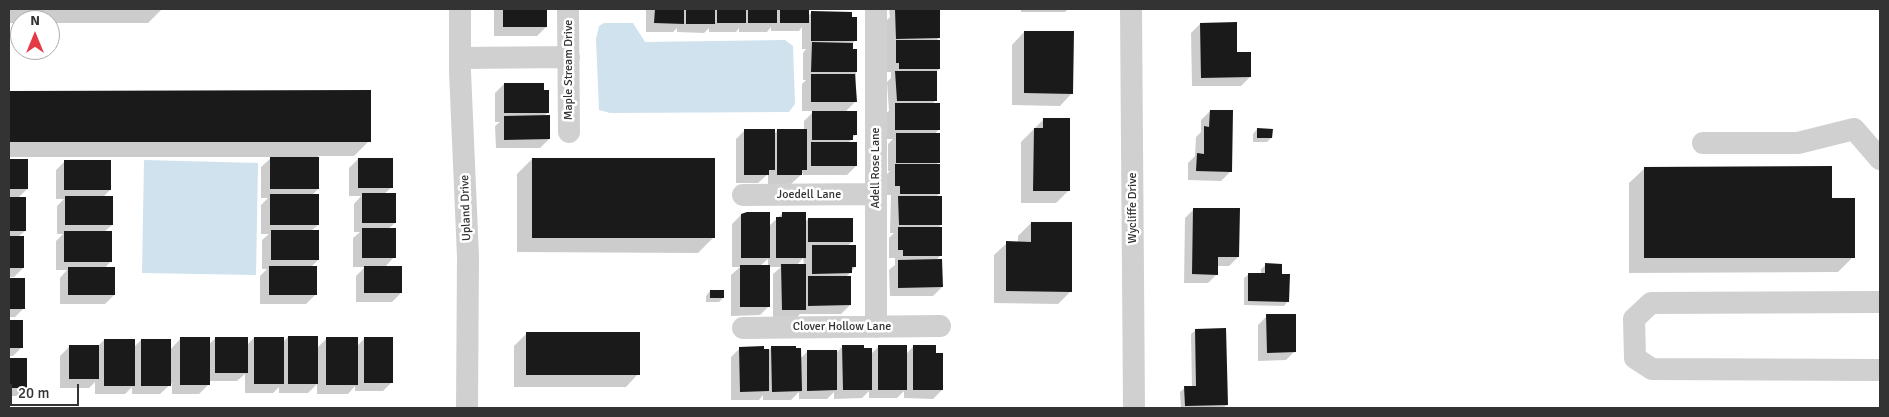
<!DOCTYPE html>
<style>
body{margin:0}
#map{position:relative;width:1889px;height:417px;overflow:hidden;background:#fff;font-family:Signika,sans-serif}
canvas{display:block}
.frame{position:absolute;inset:0;border:10px solid #333;pointer-events:none}
.north{position:absolute;left:10px;top:10px;width:50px;height:50px;box-sizing:border-box;background:#fff;border:1px solid #adadad;border-radius:50%;rotate:0deg;font-size:14px;font-weight:700;line-height:20px;text-align:center;color:#333}
.north::after{content:'';display:block;margin:auto;width:18px;height:22px;background:#e63946;clip-path:polygon(50% 0,100% 100%,50% 72%,0 100%)}
.scale{position:absolute;left:10px;top:384px;width:69px;height:22px;box-sizing:border-box;border:2px solid #333;border-top:0;padding-left:6px;font-size:15px;line-height:18px;white-space:nowrap;color:#333;-webkit-text-stroke:4px #fff;paint-order:stroke}
</style>
<div id="map">
<canvas width="1889" height="417"></canvas>
<div class="frame"></div>
<div class="north">N</div>
<div class="scale">20 m</div>
</div>
<script>
const ctx = document.querySelector('canvas').getContext('2d');
ctx.lineJoin = 'round';
function fillPath(path, color) {
  ctx.fillStyle = color;
  ctx.fill(path, 'evenodd');
}
function strokePath(path, color, width, dash) {
  ctx.strokeStyle = color;
  ctx.lineWidth = width;
  ctx.lineCap = dash ? 'butt' : 'round';
  ctx.setLineDash(dash || []);
  ctx.stroke(path);
}
function label(font, color, halo, rows, align = 'center') {
  ctx.font = font + ' Signika,sans-serif';
  ctx.lineWidth = 5;
  ctx.setLineDash([]);
  ctx.textBaseline = 'middle';
  ctx.strokeStyle = halo;
  ctx.fillStyle = color;
  for (const [text, x, y, turn = 0] of rows) {
    ctx.save();
    ctx.translate(x, y);
    ctx.rotate((+turn || 0) * Math.PI / 180);
    ctx.textAlign = isNaN(turn) ? turn : align;
    if (halo) ctx.strokeText(text, 0, 0);
    ctx.fillText(text, 0, 0);
    ctx.restore();
  }
}
fillPath(new Path2D(`
 M604,23H633L645,42L785,40L793,46L795,104L789,112L610,113L599,110L596,39L599,26Z
 M144,160L258,163L256,275L142,273Z`), '#cfe2ee');
fillPath(new Path2D(`
 M9,9H162L148,23H50V20H20V23H9Z
 M494,9H546V27L537,36H494Z
 M646,9H808V16L812,12L855,41L851,45L856,72L855,102L845,112L856,134L848,143L856,166L847,175H803V173L791,184H768V174L758,183H736V139L745,130L773,135L777,131H804V121L814,111H802V84L806,80H803V53L806,49H802V27L799,31H771V27L767,32H739V28L736,32H709V28L704,33L677,32V28L673,32H646Z
 M889,9H940L939,38L936,41L939,69L936,72V100L932,104L938,130L934,135L939,162L936,165L939,194L936,197L941,225L937,229L940,256L936,260L942,287L933,296H890L889,270L895,265V258H889V238L894,233H890L891,195H887V174L890,171H888V144L893,139H886V113L889,111L887,82L891,78V72H887V20L890,17Z
 M1021,9H1068L1065,12H1021Z
 M1200,24L1236,54L1250,77L1241,86H1192L1191,33Z
 M1024,32L1072,93L1060,106L1012,105V45Z
 M504,84L548,112L543,117L549,139L540,148H496L495,126L500,122H495V93Z
 M369,91V141L354,156H318V189L311,196L318,225L311,231L318,260L311,267L315,295L306,304H260V276L267,269H262V240L269,234H261V205L268,198H261V167L272,157H9V92Z
 M1210,111L1230,172L1221,181L1188,180V163L1195,156L1196,137L1201,132V120Z
 M1044,119L1069,190L1056,203H1021V142Z
 M1257,129L1271,138L1267,142H1253V134Z
 M358,159L392,187L384,194L395,223L388,229L394,257L385,267L401,293L392,302H356V276L365,267H353V238L360,232H354V204L361,196H349V168Z
 M532,159L714,237L698,253L517,252V174Z
 M9,160H27V189L17,199L25,231L18,237L23,268L14,277H9Z
 M65,161L110,190L103,197L112,225L104,232L111,261L104,269L114,295L105,304H60V278L67,270H56V241L63,234H57V206L64,199H56V170Z
 M1645,168L1831,199L1853,257L1838,272L1629,273V183Z
 M1194,209L1238,257L1229,266H1217V274L1208,283H1184L1185,218Z
 M783,213L804,223L808,219L852,242L847,246L855,267L846,277L850,305L841,314H800L796,318H773V274L781,267H769V306L760,315L731,316V275L740,267H732V224L741,215L769,226ZM803,258L804,265H797ZM768,259V266H760Z
 M1031,223L1071,291L1058,304L994,303V255L1007,243H1018V236Z
 M1266,265L1281,275L1288,301L1284,306L1244,305V278L1249,274H1261V269Z
 M9,279H24V308L15,317H9Z
 M710,291L723,298L719,302H706V296Z
 M1267,316L1295,351L1286,360L1258,361V325Z
 M9,322H22V347L13,356H9Z
 M1196,330L1227,405L1223,408H1181L1180,392L1185,388H1192L1191,334Z
 M527,333L638,374L626,387H514V346Z
 M288,337L317,348L326,339L357,346L364,339L392,382L383,391H355V386L348,394H317V384L308,393H279V387L273,393H245V374L237,381H208V385L199,394H172V383L160,394H132V387L125,394H95V382L89,388H60V356L69,347H97L104,340L134,347L141,340L170,350L181,338L208,345L216,338L246,346L254,338L282,343Z
 M843,346L863,349L871,354L878,347L906,354L914,346L942,390L933,399L904,398V391L897,398H869V391L862,398L834,399V392L827,399H799V392L791,400H763V395L759,400H731V357L740,348L769,350L772,347L800,359L808,351L836,353Z
 M9,359H26V387L17,396H9Z`), '#0003');
fillPath(new Path2D(`
 M503,9H547V27H503Z
 M655,9H684V24L654,23Z
 M686,9H715V24H686Z
 M717,9H746V23H717Z
 M748,9H777V23H748Z
 M780,9H809V23H780Z
 M940,9V38L896,39L895,10Z
 M811,11L852,12V17H857V41H811Z
 M1237,22V52H1251V77L1201,78L1200,23Z
 M1024,31H1074L1073,94L1024,93Z
 M896,40H940V69H899V63H896Z
 M812,42L853,43V49H857V72H811Z
 M895,71H937V101H897Z
 M811,74H855L857,102H811Z
 M504,83H544V90H549V113H504Z
 M371,90V142H9V91Z
 M895,103H940V130H895Z
 M1210,110H1233L1232,172L1196,171L1197,153L1204,154V126L1209,127Z
 M812,111H857V135H853V140H812Z
 M550,115V139L504,140V116Z
 M1043,118H1070V191H1033L1034,128H1043Z
 M1257,128L1273,129L1272,138H1257Z
 M744,129H775V170H769V175H744Z
 M777,129H807V170H802V175H777Z
 M896,133H940V163H896Z
 M811,142H857V166H811Z
 M270,157H319V189H270Z
 M358,158H393V188H358Z
 M532,158H715V238H532Z
 M9,159H28V189H9Z
 M64,160H111V190H64Z
 M895,164H940V194H900V186H895Z
 M1832,166V198H1855V258H1644V167Z
 M362,193H396V223H362Z
 M270,194H319V225H270Z
 M65,196H113V225H65Z
 M898,196H942V225H899Z
 M9,197H26V231H9Z
 M1193,208H1240L1239,257H1218V275L1192,274Z
 M747,212H770V258H741V214Z
 M782,212H806V258H776V217H782Z
 M808,218H853V242H808Z
 M1031,222H1072V292L1006,291V241L1031,242Z
 M898,227H942V256H903V250H898Z
 M362,228H396V258H362Z
 M271,230H319V260H271Z
 M64,231H112V262H64Z
 M9,236H24V268H9Z
 M812,245H856V267H852V273L812,274Z
 M942,259L943,287L898,288V260Z
 M1265,263L1282,264V274H1290L1289,302L1248,301V273H1265Z
 M781,264H806V310H782Z
 M740,265H770V307H740Z
 M269,266H317V295H269Z
 M364,266H402V293H364Z
 M68,267H115V295H68Z
 M808,276H851V305L808,306Z
 M9,278H25V309H9Z
 M710,290H724V298H710Z
 M1266,314H1296V352L1267,353Z
 M9,320H23V348H9Z
 M1226,328L1228,405L1185,406L1184,386H1196L1195,329Z
 M526,332H640V375H526Z
 M288,336H318V384H288Z
 M180,337H210V385H180Z
 M215,337H248V373H215Z
 M254,337H284V384H254Z
 M326,337H358V385H326Z
 M364,337H393V383H364Z
 M104,339H135V386H104Z
 M141,339H171V386H141Z
 M69,345H99V379H69Z
 M842,345H864V348H872V390H843Z
 M878,345H907V390H878Z
 M913,345H936V353H943V390H913Z
 M764,346V349H769V391L740,392L739,347Z
 M771,346H796V348H801L802,391L772,392Z
 M807,350H837V390L807,391Z
 M9,358H27V388H9Z`), '#1a1a1a');
strokePath(new Path2D(`
 M460,9V71L468,257L467,408
 M568,9L569,132
 M876,9V327
 M1131,9L1134,408
 M460,58L569,57
 M1703,143H1798L1854,129L1880,159
 M743,195L876,194
 M1880,302L1651,303L1634,319L1635,358L1652,369L1880,370
 M743,328L940,326`), '#d0d0d0', 22);
label('12px', '#333', '#fff', [
 ["Maple Stream Drive",569,70,-90],
 ["Adell Rose Lane",876,168,-90],
 ["Joedell Lane",809,195],
 ["Upland Drive",466,208,-92],
 ["Wycliffe Drive",1133,208,-90],
 ["Clover Hollow Lane",842,327]
]);
</script>
